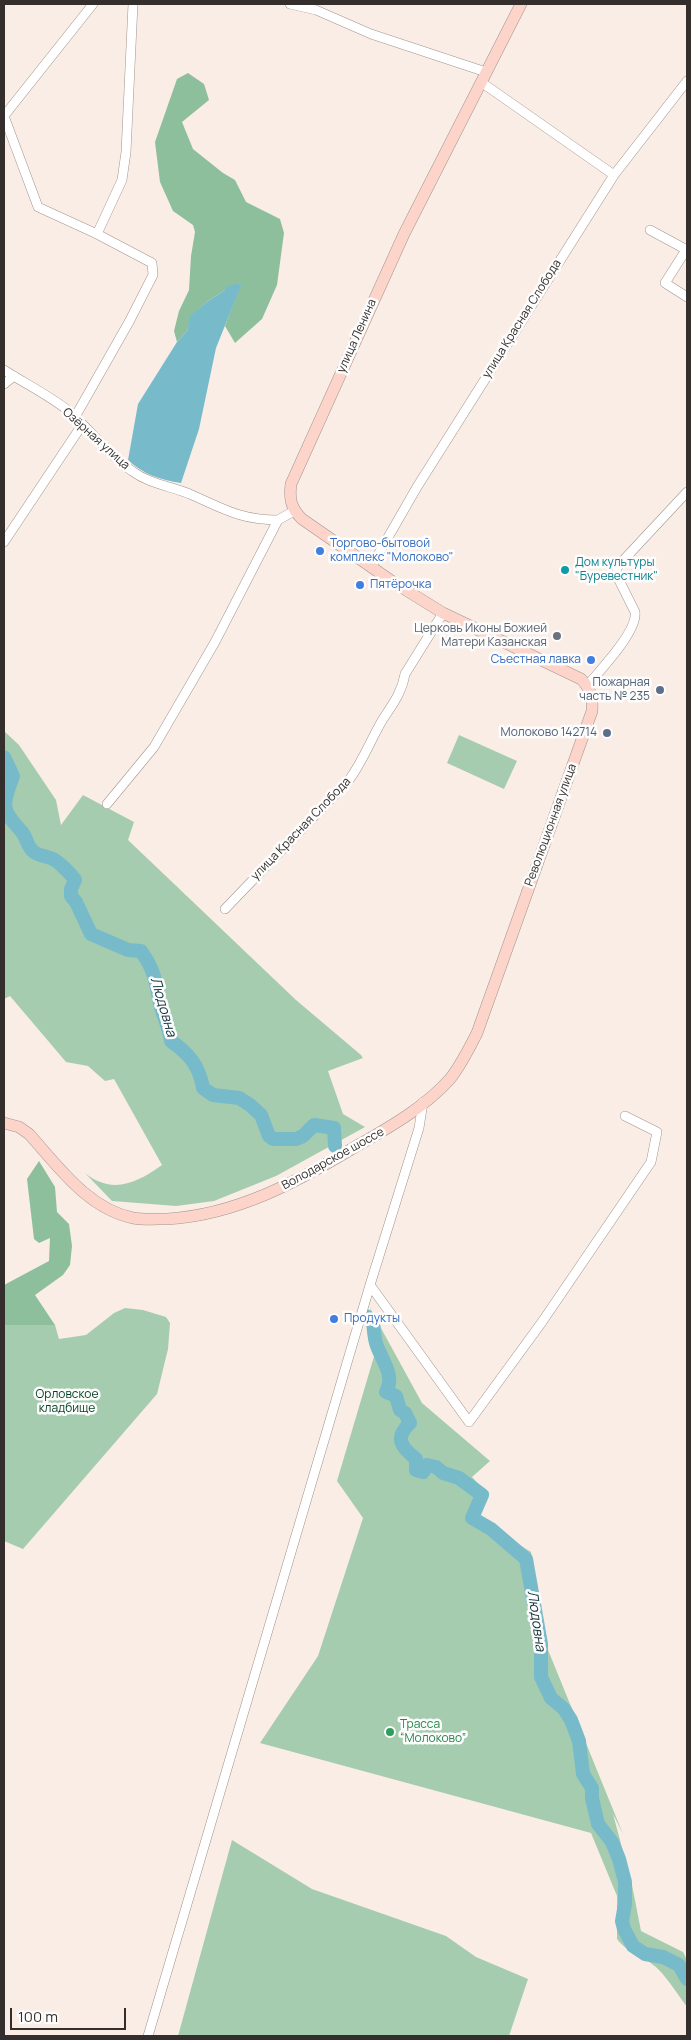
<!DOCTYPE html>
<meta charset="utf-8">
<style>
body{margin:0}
#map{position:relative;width:691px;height:2040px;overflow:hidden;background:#faede5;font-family:Manrope,sans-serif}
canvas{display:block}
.frame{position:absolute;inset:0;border:5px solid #342f2c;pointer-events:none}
.scale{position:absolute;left:10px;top:2008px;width:116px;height:22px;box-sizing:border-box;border:2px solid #342f2c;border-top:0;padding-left:6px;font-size:15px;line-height:18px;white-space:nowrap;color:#342f2c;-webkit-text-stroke:4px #fdfdfd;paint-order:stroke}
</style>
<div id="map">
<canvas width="691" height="2040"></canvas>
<div class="frame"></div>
<div class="scale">100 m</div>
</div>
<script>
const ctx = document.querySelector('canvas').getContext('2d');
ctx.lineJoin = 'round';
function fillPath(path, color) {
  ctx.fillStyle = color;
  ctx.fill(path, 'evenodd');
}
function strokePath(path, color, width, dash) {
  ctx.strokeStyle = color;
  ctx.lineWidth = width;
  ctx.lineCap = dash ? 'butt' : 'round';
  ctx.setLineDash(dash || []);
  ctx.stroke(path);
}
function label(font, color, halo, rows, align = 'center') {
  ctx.font = font + ' Manrope,sans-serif';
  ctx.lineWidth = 5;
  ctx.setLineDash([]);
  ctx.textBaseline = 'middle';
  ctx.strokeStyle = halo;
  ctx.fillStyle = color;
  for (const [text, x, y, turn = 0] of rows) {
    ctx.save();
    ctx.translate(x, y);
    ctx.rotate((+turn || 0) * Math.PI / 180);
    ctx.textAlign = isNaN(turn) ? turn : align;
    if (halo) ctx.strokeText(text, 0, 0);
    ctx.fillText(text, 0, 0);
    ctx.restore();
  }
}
fillPath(new Path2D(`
 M4,731L19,745L56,800L61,825L83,795L134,822L128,840L296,1000L361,1055L363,1058L328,1071L343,1114L365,1127L276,1176L214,1201L176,1206L112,1201L85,1173C112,1195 137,1183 162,1165L114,1079L105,1081L88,1066L66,1062L10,996L4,999Z
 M459,735L517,761L504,789L447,763Z
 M125,1308L143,1310L166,1317L170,1323L168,1349L157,1394L23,1549L4,1541V1325H55L59,1339L86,1335L114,1313Z
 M370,1308L422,1403L490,1461L472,1477L488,1494L475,1517L531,1552L546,1645L623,1834L613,1814L632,1885L641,1931L683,1952L687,1960V2007C678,1995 669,1980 658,1969C646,1957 628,1954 617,1939V1896L591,1833L260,1743L318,1656L363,1518L337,1481L375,1353Z
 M232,1840L312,1889L446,1936L476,1957L528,1979L509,2036H178Z`), '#a6ccb0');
fillPath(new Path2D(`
 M188,73L204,84L209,100L182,122L193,149L223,173L235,180L246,202L280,219L284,233L277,285L262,319L235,343L225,326L241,283L225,290L208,301L191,316L187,331L177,342L174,331L179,311L189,290L191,256L195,232L193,225L173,211L160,182L155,142L177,79Z
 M39,1161L55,1187L57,1212L69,1224L72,1246L70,1265L63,1275L35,1295L55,1325H4V1285L49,1261L50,1238L39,1243L34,1239L27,1179Z`), '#8ebf9c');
fillPath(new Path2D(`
 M242,283L216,348L199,429L181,483C160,480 143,474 128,460L138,404L177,342L187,331L190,316L208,301L225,290L227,286Z`), '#77bbcb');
strokePath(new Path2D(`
 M4,757L13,776C2,807 1,809 22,832C27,838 27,847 34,852C39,856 47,856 53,859C59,862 71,874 75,880L71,889V896L76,902L91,934L128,950L141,951C155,971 155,980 160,1003C163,1016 169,1027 171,1041C189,1054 199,1065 203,1088L213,1095L239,1098L250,1105L261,1115L269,1136L273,1139H296L303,1136L314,1125L334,1128L335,1146
 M366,1316L373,1322C374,1329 374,1339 377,1346C383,1362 395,1376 386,1392L396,1396L400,1410L405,1413L410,1423C394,1438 401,1447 416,1459V1470L423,1472L427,1465L436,1467L443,1473L459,1478L482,1495L472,1518L491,1529L526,1559L541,1644V1677L551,1698L564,1709L571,1720L579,1741L583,1774L592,1788V1798L598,1824L612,1842L619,1859L625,1882V1904L622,1921L624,1929L633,1946L645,1954L663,1957L679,1965L687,1979`), '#77bbcb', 14);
const minor = new Path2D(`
 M93,4L4,116L38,207L97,234
 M290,4L316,10L371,34L486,72
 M481,82L614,175
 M650,230L687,250
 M686,250L665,283L687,297
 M4,370C24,383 54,398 71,413C92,432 109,455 132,471C151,485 172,486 192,495C224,509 241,520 278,520
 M4,384L14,376
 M75,417L129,322L153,275L152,263L97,234L122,180L126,152L133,4
 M4,542L82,425
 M371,567L417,487L614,175L687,81
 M588,685C600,670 638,631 635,612L617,576V567L687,492
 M107,804L154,747L215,642L278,520L294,511
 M225,909L349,780C363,761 371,739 383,719C393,704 402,692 405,674L443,613
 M370,1285L469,1422L542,1322L651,1162L657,1132L625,1116
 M148,2036L370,1285L419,1128L423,1102`);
const secondary = new Path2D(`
 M4,1123L19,1127L29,1134C58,1166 88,1209 133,1218C143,1220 156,1219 167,1219C236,1215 297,1182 355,1147C388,1128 424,1108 450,1079C461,1065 469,1049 477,1033L592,711C593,698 591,689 581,679L443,613L393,582L302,519C291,508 289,499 291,484L404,234L521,4`);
strokePath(minor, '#a0948d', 10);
strokePath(secondary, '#a0948d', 12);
strokePath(minor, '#fff', 9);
strokePath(secondary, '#fcd4c9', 11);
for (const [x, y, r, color] of [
 [320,551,5,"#3f7fe0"],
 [565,570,5,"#0f9aa8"],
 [360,585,5,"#3f7fe0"],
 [557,636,5,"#6b7280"],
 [591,660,5,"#3f7fe0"],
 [660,690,5,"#5c6f8a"],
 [607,733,5,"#5c6f8a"],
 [334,1319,5,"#3f7fe0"],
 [390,1732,5,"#2e9e5b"]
]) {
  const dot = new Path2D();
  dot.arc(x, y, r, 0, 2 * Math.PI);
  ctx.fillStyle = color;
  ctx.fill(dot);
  strokePath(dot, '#fdfdfd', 2);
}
label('12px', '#342f2c', '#fdfdfd', [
 ["улица Красная Слобода",522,319,-58],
 ["улица Ленина",357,336,-66],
 ["Озёрная улица",96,439,42],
 ["Революционная улица",551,825,-70],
 ["улица Красная Слобода",301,829,-46],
 ["Володарское шоссе",333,1159,-29]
]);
label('12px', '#366cbe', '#fdfdfd', [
 ["Торгово-бытовой",330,544],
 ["комплекс \"Молоково\"",330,558],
 ["Пятёрочка",370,585],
 ["Съестная лавка",581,660,"right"],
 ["Продукты",344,1319]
], 'left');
label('12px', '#0d838f', '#fdfdfd', [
 ["Дом культуры",575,563],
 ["\"Буревестник\"",575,577]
], 'left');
label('12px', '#5b616d', '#fdfdfd', [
 ["Церковь Иконы Божией",547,629],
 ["Матери Казанская",547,643]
], 'right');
label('12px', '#4e5e75', '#fdfdfd', [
 ["Пожарная",650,683],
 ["часть № 235",650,697],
 ["Молоково 142714",597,733]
], 'right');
label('12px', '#013f1e', '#fdfdfd', [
 ["Орловское",67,1395],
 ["кладбище",67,1409]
]);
label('12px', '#27864d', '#fdfdfd', [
 ["Трасса",400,1725],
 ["“Молоково”",400,1739]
], 'left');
label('italic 14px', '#12333b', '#fdfdfd', [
 ["Людовна",163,1007,74],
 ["Людовна",536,1621,82]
]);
</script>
